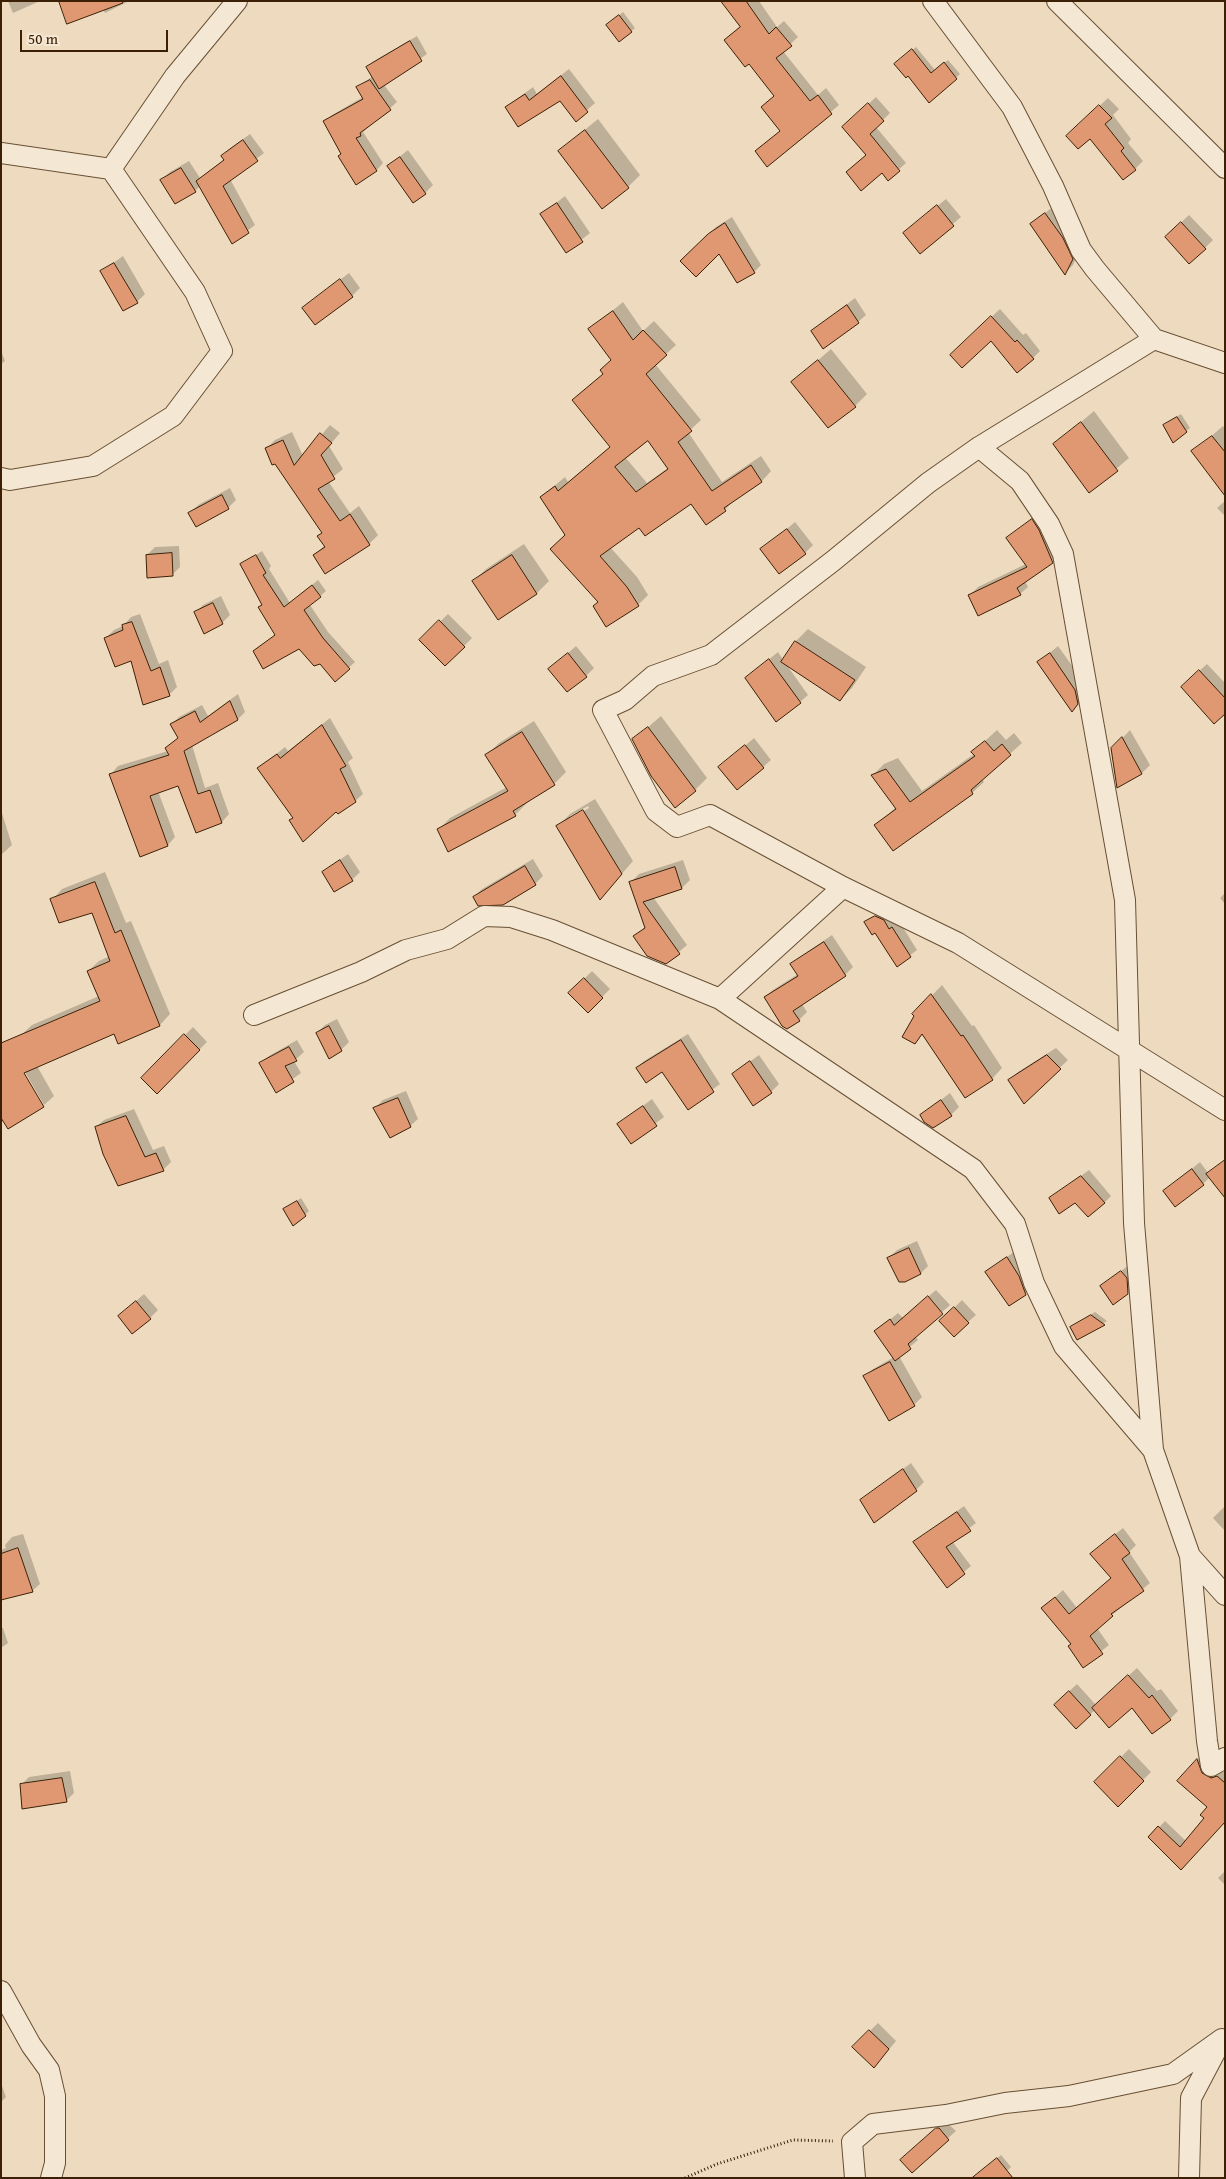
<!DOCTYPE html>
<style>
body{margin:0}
#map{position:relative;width:1226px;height:2179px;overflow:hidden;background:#eedbbf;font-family:"Gentium Book Plus",serif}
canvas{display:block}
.frame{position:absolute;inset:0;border:2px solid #3c2005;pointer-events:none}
.scale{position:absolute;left:20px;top:30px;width:148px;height:22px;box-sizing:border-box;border:2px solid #3c2005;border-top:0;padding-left:6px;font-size:15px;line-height:18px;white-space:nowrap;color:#3c2005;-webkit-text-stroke:4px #f4e8d5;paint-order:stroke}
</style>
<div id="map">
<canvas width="1226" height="2179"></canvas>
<div class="frame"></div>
<div class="scale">50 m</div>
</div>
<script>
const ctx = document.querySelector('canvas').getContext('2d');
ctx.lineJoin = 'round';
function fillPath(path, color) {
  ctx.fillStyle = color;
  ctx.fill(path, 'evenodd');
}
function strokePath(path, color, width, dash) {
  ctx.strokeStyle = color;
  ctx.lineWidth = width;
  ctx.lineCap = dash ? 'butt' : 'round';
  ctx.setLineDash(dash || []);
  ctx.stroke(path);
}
fillPath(new Path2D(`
 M8,1H40L13,13Z
 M60,1H129L105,13L103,9Z
 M730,1H759L777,27L784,21L798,37L783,51L818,95L826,88L839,105L768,165L781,130L775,95L749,62L725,40L741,26Z
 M623,12L635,28L619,41L611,22Z
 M417,36L427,54L384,85L397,102L363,132L383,163L377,170L342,154L325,121L332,115L363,97L358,87L373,76L367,67L374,61Z
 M916,47L935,70L948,60L960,74L930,101L900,60Z
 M569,69L595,103L576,120L560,99L506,107L533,87L537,94Z
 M876,97L890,113L876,127L906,163L888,179L867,155L851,120Z
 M1108,98L1119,109L1113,115L1131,139L1128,143L1143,161L1135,169L1090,137L1068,136Z
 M598,119L640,175L628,187L559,151Z
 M250,134L264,153L230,179L255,225L233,242L200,186L195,191L162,180L170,172L189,161L200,178L225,159L223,156L229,149Z
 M408,150L433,185L425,193L388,166Z
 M565,196L590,233L567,251L542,214Z
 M946,199L961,217L920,252L913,226Z
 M1054,206L1080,250L1073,265L1065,273L1031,224Z
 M1189,215L1213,240L1205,248L1166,237Z
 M732,217L761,265L754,272L720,252L682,261L716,227Z
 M123,256L145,294L137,302L102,271Z
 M349,273L360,288L352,296L303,308Z
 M855,298L866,315L858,322L812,331Z
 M623,302L643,331L654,321L676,345L655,364L701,420L688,432L722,482L761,456L771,471L762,481L734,500L725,510L691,502L640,526L610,547L637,577L648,595L638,605L599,602L566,534L541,497L565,477L568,482L611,446L604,373L612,359L590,329ZM648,439L668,468L647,483L625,457Z
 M1000,309L1023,335L1026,333L1040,351L1033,358L991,339L959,347Z
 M831,349L867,394L855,406L793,382Z
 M1,351L5,361L1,364Z
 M1094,411L1129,458L1090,491L1054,445Z
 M1181,414L1190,428L1186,431L1168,422Z
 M330,425L340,433L329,446L343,469L328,481L350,513L359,506L378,535L369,544L314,555L325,545L323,532L266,449L275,440L292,432L303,456Z
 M1223,426L1225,428V494L1193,452Z
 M230,488L236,500L228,508L190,513L198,505Z
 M1225,501V516L1217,508Z
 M1040,513L1060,554L1025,581L1028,587L1020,594L970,595L978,587L1026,564L1008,538Z
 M795,522L813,545L805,553L762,550Z
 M524,544L549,581L537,593L474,581L486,569Z
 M179,546L180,567L172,575L147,555L155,547Z
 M262,551L271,566L269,569L290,603L318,580L326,591L310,605L328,632L355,662L335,680L320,663L299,647L254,651L276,634L263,604L241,565Z
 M221,596L230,615L222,623L195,613L203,605Z
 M140,614L159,664L168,660L177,687L169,695L132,659L106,638L114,630L123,626L131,617Z
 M448,614L472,638L445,665L421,640Z
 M808,629L866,667L852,688L840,700L786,664L808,695L800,702L746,678L778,652L784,661L796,641Z
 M576,646L594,668L586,676L550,669Z
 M1058,646L1083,681L1080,703L1072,710L1039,662Z
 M1207,664L1225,683V713L1189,680Z
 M238,694L245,712L238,719L192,745L205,788L218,783L229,814L222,822L196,831L179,785L158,791L175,837L168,845L141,855L111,774L118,766L168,751L166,748L179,737L172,724L179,717L202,705L208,716ZM184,747L186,751L168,757L167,756Z
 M661,716L707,778L695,790L633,740Z
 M330,718L353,758L348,762L363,794L355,801L337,810L294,817L259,768L285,747L288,751Z
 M534,721L566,772L554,784L526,801L527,803L515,815L438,830L450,818L507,787L487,755L499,743Z
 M997,730L1006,740L1014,733L1022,743L982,779L984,782L972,793L876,825L896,807L873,775L884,764L898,758L922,791L974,754L973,752Z
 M1130,730L1150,765L1142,773L1118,786L1113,748Z
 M754,738L771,760L763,767H720Z
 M595,799L633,861L601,898L558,826L570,814ZM588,806L589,808L570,819V816Z
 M1,810L12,845L1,855Z
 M348,854L360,872L352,880L323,872Z
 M533,859L543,876L535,884L503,904L474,897L482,889Z
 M683,860L690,880L682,888L653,897L687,945L666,963L634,937L646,926L631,882L639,874Z
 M105,872L126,923L131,921L170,1014L160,1025L119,1042L115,1033L37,1066L54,1096L43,1106L8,1127L21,1035L32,1025L99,996L88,971L99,961L110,956L93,912L52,900L62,889ZM22,1067L44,1105H42L20,1068Z
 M1225,893V904L1220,898Z
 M883,910L899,921L917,950L897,965L875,932L866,922Z
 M832,935L853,967L845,975L802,1004L807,1012L799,1020L765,997L773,990L798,974L792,965L800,957Z
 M592,971L610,989L588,1011L570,993Z
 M942,985L972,1026L974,1025L1002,1068L992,1079L924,1033L914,1042L916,1016L914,1014Z
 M337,1019L349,1042L341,1050L317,1033L325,1025Z
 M193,1027L207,1042L157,1092L142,1078Z
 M688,1034L720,1084L688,1108L663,1071L637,1068L644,1061Z
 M297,1040L304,1052L294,1061L301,1073L276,1091L261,1063L269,1056Z
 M1056,1048L1068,1060L1024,1102L1010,1080L1018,1072Z
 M759,1055L779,1084L771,1092L733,1074Z
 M406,1091L418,1119L410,1126L375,1108L383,1100Z
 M950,1093L959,1107L951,1115H921Z
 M652,1099L664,1117L631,1142L619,1124Z
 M134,1109L153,1150L164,1146L171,1162L163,1170L96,1127L104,1120Z
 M1225,1160V1196L1210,1177L1203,1184L1165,1191L1200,1162L1209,1174Z
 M1089,1170L1111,1196L1104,1203L1050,1199Z
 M301,1198L309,1211L305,1215L285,1209Z
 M917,1241L928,1266L921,1273L889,1258L897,1250Z
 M1015,1251L1034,1286L1009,1305L987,1272Z
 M1130,1264L1135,1285L1127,1293L1101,1287Z
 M936,1290L950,1305L915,1336L918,1340L899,1356L922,1397L914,1405L865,1377L873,1369L894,1357L876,1331L898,1313L903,1318Z
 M144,1294L158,1310L150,1318L127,1309Z
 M962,1300L976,1315L968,1322L949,1313Z
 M1095,1312L1107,1321L1078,1339L1071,1327Z
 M911,1463L924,1482L916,1490L862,1500Z
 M964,1506L976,1523L952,1541L971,1566L947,1586L915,1542Z
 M1225,1506V1531L1213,1518Z
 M1123,1528L1136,1545L1129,1552L1150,1583L1097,1628L1109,1645L1083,1666L1072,1644L1043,1608L1063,1590L1077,1608L1112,1578L1091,1554Z
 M23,1534L40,1584L32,1591L1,1576V1550L6,1548L5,1545L12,1537Z
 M1,1628H3L8,1643L1,1648Z
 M1137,1668L1157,1691L1161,1689L1178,1711L1170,1719L1132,1706L1095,1710L1076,1727L1063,1697L1077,1684L1096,1705Z
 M1129,1749L1151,1772L1118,1805L1096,1782Z
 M1203,1754L1218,1772H1225V1821L1187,1862L1150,1837L1165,1821L1186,1841L1206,1818L1209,1807L1179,1781Z
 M70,1771L74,1793L66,1801L21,1785L29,1777Z
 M1225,1871V1885L1218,1878Z
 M878,2023L896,2041L882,2058L854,2047Z
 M1,2083L6,2097L1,2102Z
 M945,2121L956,2131L912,2171L910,2152Z
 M1001,2155L1011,2167L1007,2171L985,2168Z`), '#0003');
const building = new Path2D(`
 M59,1H122L123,3L67,24Z
 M721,1H746L769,34L776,27L792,46L776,58L810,101L818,95L832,114L767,167L755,151L780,131L761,107L774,96L749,64L745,67L724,40L740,27Z
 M619,15L632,32L619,42L606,25Z
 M410,41L422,61L379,89L366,67Z
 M912,49L931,73L944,62L957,79L929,103L908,76L906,78L894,64Z
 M561,76L588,112L576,122L560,101L518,127L505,107L525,94L529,100Z
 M370,80L391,110L360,133L361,136L356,138L377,171L356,185L338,156L341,154L323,121L363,99L356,87Z
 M868,103L884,121L870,134L900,171L888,181L882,173L861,191L846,172L866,155L842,127Z
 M1099,105L1112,118L1105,124L1124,148L1121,151L1136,170L1123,180L1090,139L1078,149L1066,136Z
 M585,130L629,188L602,209L558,151Z
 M243,140L258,161L223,186L249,233L232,244L196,181L224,160L221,156Z
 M400,157L426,194L413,203L387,166Z
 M181,168L196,192L175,204L160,180Z
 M557,203L583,242L566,253L540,214Z
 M937,205L954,226L920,254L903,233Z
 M1045,213L1063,238L1073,259L1065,275L1030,224Z
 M1181,222L1206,249L1189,264L1165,237Z
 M725,223L755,273L737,283L719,254L696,277L680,261L708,234Z
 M114,263L138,303L123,311L100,271Z
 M340,279L353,297L315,325L302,308Z
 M847,305L859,323L823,349L811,331Z
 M613,311L633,340L643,330L667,355L646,374L692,431L678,442L712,491L751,465L762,482L724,508L726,511L706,525L691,504L645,536L639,528L600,556L627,587L639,606L606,627L593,606L598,602L550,549L565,535L540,497L555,486L558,491L610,447L572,400L603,374L600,370L611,360L588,329ZM648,441L668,469L636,492L615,467Z
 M991,316L1015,342L1017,340L1034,359L1017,373L991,341L962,368L950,355Z
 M818,360L856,407L828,428L791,382Z
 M1177,417L1187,432L1173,443L1163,425Z
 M1081,422L1118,471L1089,493L1053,444Z
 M320,433L332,443L321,455L335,479L318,489L340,521L350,514L370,545L325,574L313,555L325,547L317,536L322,533L275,464L272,465L265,448L283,440L294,465Z
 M1212,436L1225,452V496L1191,451Z
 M222,495L229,509L196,527L188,513Z
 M1032,519L1039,530L1053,563L1017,588L1021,595L978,616L968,595L1027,567L1006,538Z
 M787,529L806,554L779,574L760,549Z
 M172,553L173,576L147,578L146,555Z
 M256,555L266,573L263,575L284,607L312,585L321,597L304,610L323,638L350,669L335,682L320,664L314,666L299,649L263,669L253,651L275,635L258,607L262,605L240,564Z
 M512,555L537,594L498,620L472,581Z
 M213,603L223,624L204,634L194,612Z
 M439,620L465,647L445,666L419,640Z
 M132,622L151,671L160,667L170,696L143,705L131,661L115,667L104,638L123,630L122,625Z
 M795,641L855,680L840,701L781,662Z
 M568,653L587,677L567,692L548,669Z
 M1050,653L1075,690L1078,704L1072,712L1037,662Z
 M769,659L801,703L776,722L745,678Z
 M1199,670L1225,698V714L1214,724L1181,687Z
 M230,701L238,720L184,751L198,794L210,790L222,823L196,833L178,786L150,796L168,846L140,857L109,774L169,755L165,748L178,738L170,724L195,711L200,722Z
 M322,725L346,766L340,769L356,802L338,814L336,812L303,842L289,820L293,818L257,768L277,754L280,758Z
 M648,727L696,791L675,808L651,776L632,739Z
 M522,732L555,785L513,811L516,816L448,852L437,829L508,791L485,755Z
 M1122,737L1142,774L1117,788L1111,748Z
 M985,741L994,751L1002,744L1011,755L971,790L973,794L893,851L874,825L896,809L871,775L886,769L910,802L975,756L971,752Z
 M745,745L764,768L737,790L718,767Z
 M583,810L622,874L600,900L556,826Z
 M340,860L353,881L334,892L322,872Z
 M525,866L536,885L503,905L478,906L473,897Z
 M675,867L682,889L643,902L680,954L666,964L647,956L633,936L645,928L629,882Z
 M95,882L115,933L121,930L160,1026L118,1044L114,1034L24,1073L44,1107L8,1129L1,1118V1043L100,1001L87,971L110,961L92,913L59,923L50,899Z
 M875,916L884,920L889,929L892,927L911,957L897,967L875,933L872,935L864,922Z
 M824,942L846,976L793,1011L800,1021L787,1029L782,1026L764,997L798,976L790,964Z
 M584,978L603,998L588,1013L568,993Z
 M931,994L961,1036L963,1035L993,1080L965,1098L922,1034L915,1044L902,1037L914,1016L912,1014Z
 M329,1026L342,1051L329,1059L316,1033Z
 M184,1034L200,1050L157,1094L141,1078Z
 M681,1040L714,1092L688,1110L662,1072L646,1083L636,1068Z
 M289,1047L297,1061L285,1066L294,1082L276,1093L259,1063Z
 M1047,1055L1061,1069L1024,1104L1008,1080Z
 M750,1061L772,1093L753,1106L732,1074Z
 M398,1098L411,1127L390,1138L373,1108Z
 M941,1100L952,1116L933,1128L924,1122L920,1115Z
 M643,1106L657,1126L631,1144L617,1124Z
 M126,1116L145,1157L156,1153L164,1171L118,1186L103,1154L95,1127Z
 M1225,1160V1198L1206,1174Z
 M1192,1169L1204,1185L1175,1207L1163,1191Z
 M1081,1176L1105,1203L1088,1217L1075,1203L1059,1214L1049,1198Z
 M297,1201L306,1216L293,1226L283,1209Z
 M909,1248L921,1274L905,1282H899L887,1258Z
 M1007,1257L1019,1276L1026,1295L1009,1306L985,1272Z
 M1121,1271L1127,1278L1128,1294L1113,1305L1100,1286Z
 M928,1296L943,1314L908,1344L911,1349L895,1361L874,1331L890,1319L894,1325Z
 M136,1301L151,1319L132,1334L118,1316Z
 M954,1307L969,1323L954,1337L939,1321Z
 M1091,1315L1105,1325L1077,1340L1070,1327Z
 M890,1362L915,1406L889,1421L863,1376Z
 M903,1469L917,1491L874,1523L860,1500Z
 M957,1512L971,1531L946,1547L965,1574L947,1588L913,1542Z
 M1115,1534L1130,1553L1122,1559L1144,1591L1111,1614L1113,1616L1090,1636L1103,1654L1083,1668L1068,1646L1071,1644L1041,1608L1055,1597L1069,1614L1111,1578L1090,1554Z
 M18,1548L33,1592L1,1600V1554Z
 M1128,1675L1149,1698L1152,1695L1171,1720L1152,1734L1132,1708L1109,1728L1092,1708Z
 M1069,1691L1091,1715L1076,1729L1054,1705Z
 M1120,1756L1144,1781L1118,1807L1094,1782Z
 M1197,1759L1202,1773L1211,1778L1217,1776L1225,1783V1822L1181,1870L1148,1837L1158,1826L1180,1847L1204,1818L1200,1815L1207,1807L1177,1781Z
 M62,1778L67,1802L22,1809L20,1784Z
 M869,2030L889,2049L874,2068L852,2047Z
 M936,2128H939L949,2140L912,2173L900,2160Z
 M997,2158L1013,2178H972Z`);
fillPath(building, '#e09873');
strokePath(building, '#3c2005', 1);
const street = new Path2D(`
 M933,1L1012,107L1053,186L1081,250L1095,269L1154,339L1225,363
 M1057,1L1225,168
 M1,153L111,169L195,292L222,351L173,416L93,466L10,480L1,478
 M111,169L175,76L237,1
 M1154,339L979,447L928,483L833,561L711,655L653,676L625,700L603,710L656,811L677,827L710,815L843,887L958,943L1225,1110
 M979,447L1020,481L1049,524L1063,554L1125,900L1134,1223L1153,1450L1190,1556L1207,1741L1211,1766L1225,1758
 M720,999L843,887
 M254,1015L361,972L406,950L447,939L484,916L511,917L552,930L720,999L973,1169L1015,1224L1034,1283L1064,1346L1153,1450
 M1190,1556L1225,1595
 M1,1991L31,2045L49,2070L55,2096V2163L51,2178
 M855,2178L852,2142L873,2124L946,2115L1005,2103L1069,2096L1173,2074L1222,2039
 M1189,2178L1191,2098L1220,2043`);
strokePath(street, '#684f34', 22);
strokePath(new Path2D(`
 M685,2178L717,2164L793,2140L833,2141`), '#3c2005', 3, [1, 2.5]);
strokePath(street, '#f4e8d5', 20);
</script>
